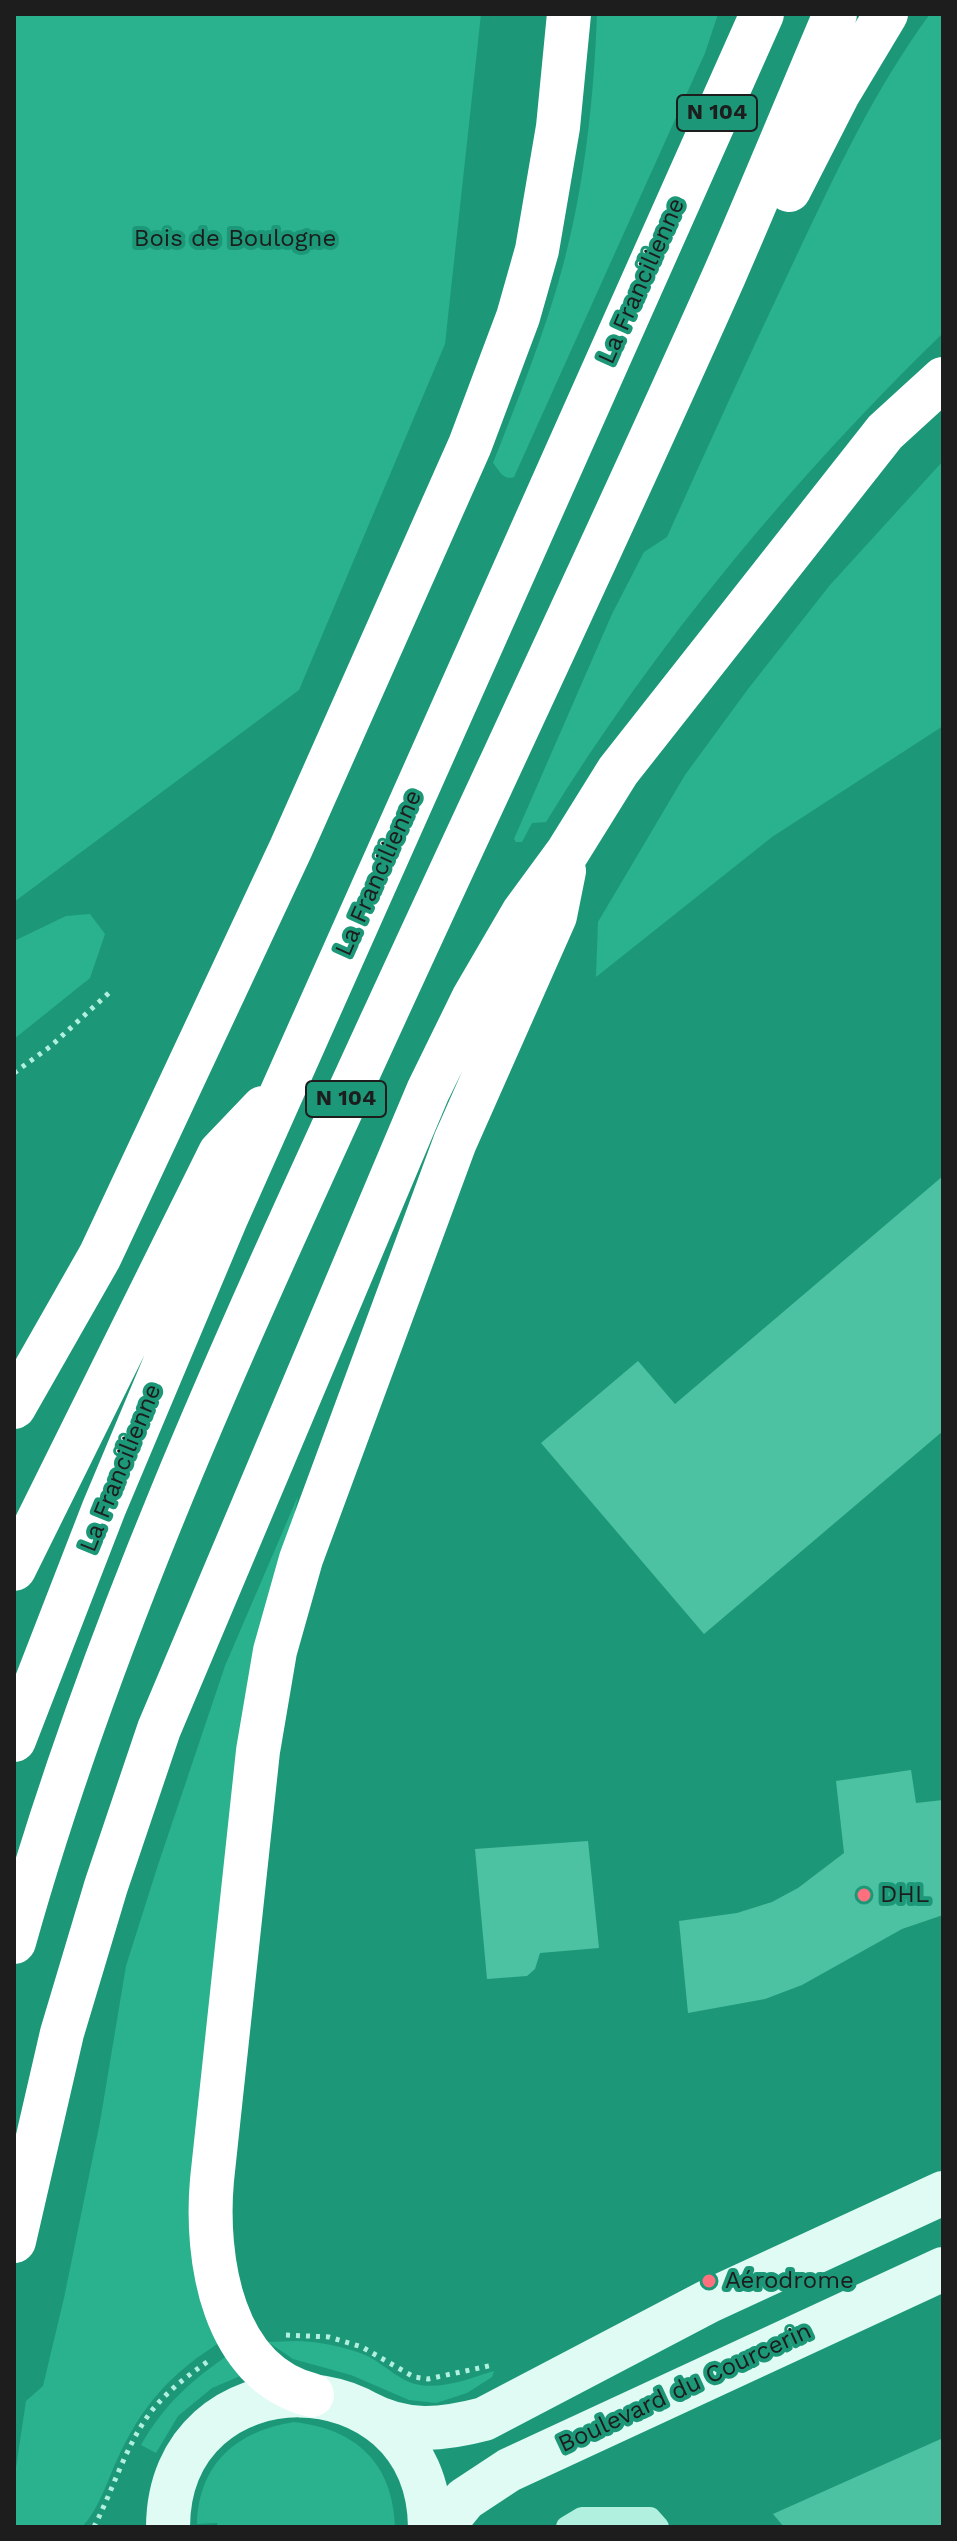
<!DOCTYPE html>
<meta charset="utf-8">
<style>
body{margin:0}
#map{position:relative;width:957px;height:2541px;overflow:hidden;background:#1c9878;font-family:"Work Sans",sans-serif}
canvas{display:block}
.frame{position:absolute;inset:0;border:16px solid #1d1d1d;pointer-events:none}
</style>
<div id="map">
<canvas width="957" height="2541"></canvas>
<div class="frame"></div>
</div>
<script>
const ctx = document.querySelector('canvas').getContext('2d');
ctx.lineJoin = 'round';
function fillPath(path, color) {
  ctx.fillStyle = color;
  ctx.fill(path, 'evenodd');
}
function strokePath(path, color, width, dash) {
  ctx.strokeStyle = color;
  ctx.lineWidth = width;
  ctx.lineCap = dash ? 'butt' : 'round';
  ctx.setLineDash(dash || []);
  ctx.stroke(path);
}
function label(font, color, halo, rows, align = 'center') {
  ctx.font = font + ' "Work Sans",sans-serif';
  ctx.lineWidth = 8;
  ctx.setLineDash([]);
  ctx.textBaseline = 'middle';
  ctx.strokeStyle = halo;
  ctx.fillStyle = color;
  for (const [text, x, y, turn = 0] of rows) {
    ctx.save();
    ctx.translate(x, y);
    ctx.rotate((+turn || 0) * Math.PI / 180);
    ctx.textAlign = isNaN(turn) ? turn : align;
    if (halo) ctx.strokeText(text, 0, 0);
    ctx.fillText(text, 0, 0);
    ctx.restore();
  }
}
fillPath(new Path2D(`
 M14,14H481L445,344L299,690L14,902Z
 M597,14H718L705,53L514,477C503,481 499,470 493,463C519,397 546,330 564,262C585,181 594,97 597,14Z
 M930,14H943V333C793,479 656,643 546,822L532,823L522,842H516L514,839L612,614L644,552L667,537C709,444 751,351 795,259C835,175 874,90 930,14Z
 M943,461V726L772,837L596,977L598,922L685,775L748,689L830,585Z
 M90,914L105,934L90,978L14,1039V941L66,916Z
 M298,1496L284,1567L263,1650L224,2340C171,2372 141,2406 116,2462C106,2484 99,2509 82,2527H14V2481L26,2401L43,2386L64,2298L100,2122L126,1966L158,1865L225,1666Z
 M297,2341C320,2342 343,2346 365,2355C384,2363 399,2382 420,2385C445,2389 471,2378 494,2371L492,2377L467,2393L436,2403L409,2400L351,2375L293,2359L268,2342Z
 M231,2353L245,2374L212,2388L178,2416L156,2453L141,2445C165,2403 192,2380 231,2353Z
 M294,2422C356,2429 393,2463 395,2527H218L217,2523L197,2524C199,2463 237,2431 294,2422Z`), '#29b28d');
fillPath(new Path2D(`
 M943,1176V1431L704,1634L541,1443L638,1361L675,1404Z
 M911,1770L916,1803L943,1800V1915L902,1929L802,1985L765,1999L688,2013L679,1921L737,1913L772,1902L798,1888L844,1853L836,1781Z
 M588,1841L599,1948L540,1953L535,1969L527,1976L487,1979L475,1849Z
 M943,2438V2527H784L773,2514Z`), '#4dc2a3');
strokePath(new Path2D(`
 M14,1073L51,1046L112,990
 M286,2335L329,2337L362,2347L414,2377L428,2379L493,2365
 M94,2527C113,2490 125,2447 150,2413C166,2392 186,2377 207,2362`), '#b1f0df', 5, [4, 6]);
strokePath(new Path2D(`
 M567,2527L582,2518H650L658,2527`), '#b1f0df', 22);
strokePath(new Path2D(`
 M365,2412C405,2434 442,2430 484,2419L709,2301L943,2193
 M168,2527C169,2351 428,2352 430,2527
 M442,2527L465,2499L509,2470L943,2269`), '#dffbf4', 44);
strokePath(new Path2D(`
 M789,190L838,94L886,14
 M14,1407L100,1256L291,848L470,445L518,317L537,250L558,127L569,14
 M14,1569L220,1153L263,1108
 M14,1740L104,1508L226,1218L762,14
 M14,1942C103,1624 244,1322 381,1023C495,774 613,526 724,276C762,189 798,101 835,14
 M14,2241L62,2033L106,1886L159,1729L428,1091L474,997L523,913L567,853L618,771L885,432L943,379
 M312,2395C222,2373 205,2258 212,2180L258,1751L275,1651L301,1559L455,1142L555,916L564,871`), '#fff', 44);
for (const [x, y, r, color] of [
 [864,1895,8,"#ff707f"],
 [709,2281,8,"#ff707f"]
]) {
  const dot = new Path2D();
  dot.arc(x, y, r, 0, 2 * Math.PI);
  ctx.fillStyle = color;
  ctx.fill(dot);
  strokePath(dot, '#1c9878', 3);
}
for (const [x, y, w] of [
 [717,113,80],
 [346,1099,80]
]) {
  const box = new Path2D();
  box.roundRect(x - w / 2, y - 18, w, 36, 6);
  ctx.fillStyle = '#1c9878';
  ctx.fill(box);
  strokePath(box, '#1d1d1d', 2);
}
label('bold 22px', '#1d1d1d', null, [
 ["N 104",717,113],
 ["N 104",346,1099]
]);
label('24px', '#1b1d1c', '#1c9878', [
 ["Bois de Boulogne",235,239]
]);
label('24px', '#1d1d1d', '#1c9878', [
 ["La Francilienne",642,281,-66],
 ["La Francilienne",379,873,-66],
 ["La Francilienne",121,1468,-68],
 ["Boulevard du Courcerin",685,2388,-25]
]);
label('24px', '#1d1d1d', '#1c9878', [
 ["DHL",880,1895],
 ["Aérodrome",725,2281]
], 'left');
</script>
